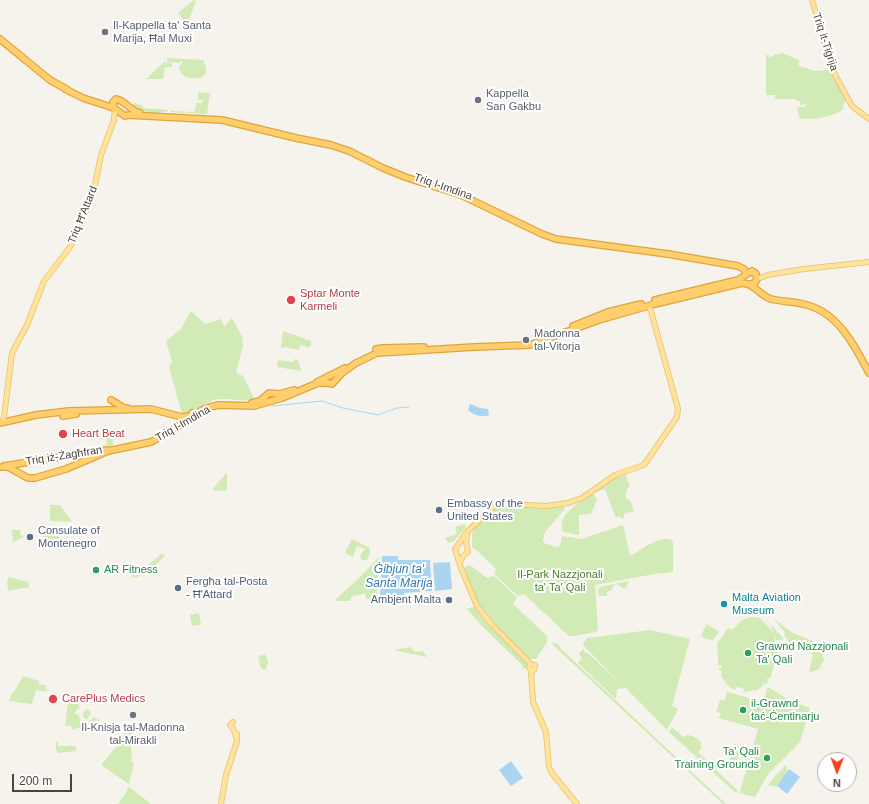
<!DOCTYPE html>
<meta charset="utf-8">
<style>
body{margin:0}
#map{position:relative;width:869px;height:804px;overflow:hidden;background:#f6f3ec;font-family:Arial,sans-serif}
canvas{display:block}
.north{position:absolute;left:817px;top:752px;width:40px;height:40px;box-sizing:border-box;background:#fff;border:1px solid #b7b4b0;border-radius:50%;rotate:181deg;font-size:11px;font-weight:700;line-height:16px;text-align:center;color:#4b4439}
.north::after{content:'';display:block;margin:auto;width:14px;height:18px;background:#fc3f1d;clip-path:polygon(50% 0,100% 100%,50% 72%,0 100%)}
.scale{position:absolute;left:12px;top:774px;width:60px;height:18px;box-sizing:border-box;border:2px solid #4b4439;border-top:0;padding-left:5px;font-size:12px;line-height:14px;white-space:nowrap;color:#4b4439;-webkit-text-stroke:3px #fff;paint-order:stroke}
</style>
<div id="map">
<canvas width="869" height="804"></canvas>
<div class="north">N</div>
<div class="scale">200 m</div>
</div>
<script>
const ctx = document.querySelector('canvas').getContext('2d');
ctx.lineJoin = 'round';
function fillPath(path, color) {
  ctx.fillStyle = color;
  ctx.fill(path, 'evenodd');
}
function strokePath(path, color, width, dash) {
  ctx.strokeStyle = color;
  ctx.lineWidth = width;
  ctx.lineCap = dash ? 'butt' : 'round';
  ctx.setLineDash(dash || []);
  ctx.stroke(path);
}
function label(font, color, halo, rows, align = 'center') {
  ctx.font = font + ' Arial,sans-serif';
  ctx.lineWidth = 4;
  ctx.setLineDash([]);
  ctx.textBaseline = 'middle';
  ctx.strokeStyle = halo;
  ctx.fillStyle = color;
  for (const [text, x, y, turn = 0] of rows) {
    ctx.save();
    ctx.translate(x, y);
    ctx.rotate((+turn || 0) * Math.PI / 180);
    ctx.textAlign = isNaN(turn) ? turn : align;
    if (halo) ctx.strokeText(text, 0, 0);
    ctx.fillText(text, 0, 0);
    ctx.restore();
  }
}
fillPath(new Path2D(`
 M194,0L196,1L187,25L178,13Z
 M782,53L799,60L798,67L800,66L815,71L829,70L833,73L846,100L843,106V109C833,117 811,121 799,118L797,108L799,107H806L805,104L800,105V101H797L796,99H774L775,95H766V55H769V58L774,55Z
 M167,58L203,60C212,76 201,81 185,77L179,70L180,65L183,62L180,61V63L167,62Z
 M165,61L166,63H172V67H165L163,79H146Z
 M198,92L210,93L207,114L170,112L172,110L174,111L192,112L195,111L196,103H203V100H198Z
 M134,103L143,106V108L168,110V111C158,114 141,113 132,107L133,104Z
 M191,311L205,324L221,319L224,326L232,318L242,336L243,346L236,373L243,376L255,400C242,402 226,397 214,400C203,403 194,412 182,414L169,367L172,361L166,341L181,329Z
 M283,331L311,341V346L306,348L305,346L300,345L299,350L284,347L283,348H281Z
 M294,359L298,360L301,371L277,367L278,360L294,362Z
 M110,432H112L113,445L112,446L107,447L106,439L99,440V433Z
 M226,473L227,474V491L212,490Z
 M625,473L630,486L627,489L625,497L631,502L634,511L624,514V518L621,519L620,516L616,518L605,489L598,491V494L597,491L614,478Z
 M593,493L597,500L591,514L579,515V535L563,532C556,514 581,502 593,493Z
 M50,505H60L72,522L50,521Z
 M512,506L540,509L564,507L565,509L545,532L543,540L544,543L556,547L560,546L562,536L582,539L623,525L630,556C642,550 659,534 672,540L673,543V571L669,573H660L595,585L598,629L596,632L574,636H569L524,594L518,596L494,574L496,569L474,548H472V533L476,526L494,509L502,507Z
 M465,524L466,528L454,541L448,543L445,538L457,534L455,527Z
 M12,530H21L20,534L24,537L13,542Z
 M43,530L62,538L60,549L42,536Z
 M352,539L370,548V554L366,561L361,559L360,555L365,549L357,546L353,557L345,553Z
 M162,553L165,556L151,569L136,578L130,576L145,568Z
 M379,557L377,598L366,599L365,593L351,597L350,601H337L336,599L356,581Z
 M470,565L487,578L494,576L517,597L513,604L547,636V642L536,659H530L497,627L479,606L463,569L467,566Z
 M9,577L28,582L29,587L8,591L7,581Z
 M629,581L626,588H622L618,584C615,585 612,586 612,590L607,592V596H599L598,590L600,587Z
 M474,607L526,659L529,668L523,669L522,665L482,626L467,609Z
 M199,613L201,625L192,626L190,615Z
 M751,617L760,618L774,633L770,625L765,621H766L777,631L776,633L778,632L783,638L782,640H776L775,635V642H784L783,649H778L773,669L770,679L765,677L768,679L767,680L769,681L765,685L763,683V686L757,690L744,692L743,688L737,687L735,690C727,686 724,681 720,673H722V671H720L719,668H722V666L718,665C719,657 716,649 718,642L720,640L728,628L732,630L742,620Z
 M773,618L791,632L819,644L817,649L823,654L822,657L825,658L819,669L809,673L813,654L793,647L784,635L785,633Z
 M707,624L719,632L713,640L705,639L701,635Z
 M650,630L690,639L672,706L678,709L667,730L626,688L617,689L616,699L578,663L582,658L579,654L583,649L586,654L587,652L625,688L583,645L585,640L588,638Z
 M554,643L558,644L560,648L726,804H723L552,644Z
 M410,647L415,652L423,651L427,657L393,650Z
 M265,654C268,661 269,663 265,670L261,668L258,657Z
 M23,676L39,681V684L46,685L45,689H47V692L36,690L32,704L9,701L12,693L14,692Z
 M768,687L789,700L810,708L800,742L768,774L755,797L740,793V792L758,729L719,718L721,713L716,712L720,700L724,701L727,692L765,702L766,700L764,699Z
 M68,702L79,703V709H77L75,714L79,715L81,727L72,730V726H65Z
 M88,709L91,713L88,718L89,720H92L93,717L99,720V725L90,726L89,720L83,717L84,711Z
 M672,727L683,737C689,733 696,737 701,742V749L698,752L738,791L736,793L669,732Z
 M127,729L133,732L131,747L132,762L134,763L129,784L101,765L116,747Z
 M56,742H59L57,746C64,747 70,744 76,747V751L58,753L56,750Z
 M734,744L738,745L740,747L736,766H734L731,765L730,761Z
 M786,765C790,772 781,780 777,786L778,787L768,785L775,776Z
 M128,786L151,804H118L127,791Z`), '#d2eab5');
fillPath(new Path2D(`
 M470,404L480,408L488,409L489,415C484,418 472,415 468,410Z
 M382,556H398V560H430L432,591L404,593L403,596L380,597Z
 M450,562L452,589L435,591L433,563Z
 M511,761L523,778L511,786L499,770Z
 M789,769L800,777L787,794L777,786Z`), '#a9d4f2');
strokePath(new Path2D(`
 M272,406L322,401L343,408L378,415L397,408L409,407`), '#a9d4f2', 1);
const major = new Path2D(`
 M812,0L828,56L836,77L852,106L869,119
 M757,279L768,275L804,269L869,262
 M2,422L4,417L12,353L27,325L44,281L68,250L77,235L94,190L101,155L114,120L115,109
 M460,562L463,556L468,552L466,542L467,535
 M531,671L534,670L535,665
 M233,722L230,725L234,730L236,737
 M221,804L226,775L237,741V734
 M577,804L551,772L549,767L546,732L533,702L531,671L529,667L531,664L492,625L477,606L461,568L455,549L467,532L493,507L498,505L512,504L546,506L568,503L582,498L615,475L644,465L677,417L678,409L651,311L649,307L646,306`);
const highway = new Path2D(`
 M0,39L50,80L68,90
 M65,89L83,98L114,108L125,116L128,115L222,120L296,138L331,145L349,151L383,168L405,177L461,195L542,234L556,239L668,254L738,266L744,269L746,273
 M114,108L113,102L116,99C126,101 130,111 140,113
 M751,284L755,283L757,279L756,274L752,271
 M655,300L738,280L750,272L755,273
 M573,326L608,312L641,304
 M376,349L383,348L424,347
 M317,382L345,368
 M111,400L124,408H127
 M252,403L260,401L269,393L279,394L294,390
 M63,416L76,414
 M0,423L36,415L69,411L151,409L182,417L189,416L192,413
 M4,466L106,450
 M2,467H8L28,478H35L66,469L108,451L151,442L185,422L202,410L210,407L219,405L254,406L282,398L318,383H327L332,384L342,373L356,363L377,353L474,347L530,345L599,320L655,304L742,283C754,283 759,295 771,299C782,302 795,301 807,305C838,313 855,346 869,373`);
strokePath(major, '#e6c16a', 6);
strokePath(highway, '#e0a43c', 8);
strokePath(major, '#ffe39c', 4.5);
strokePath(highway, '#ffcf6e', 5.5);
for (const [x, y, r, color] of [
 [105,32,4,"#6b7280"],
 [478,100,4,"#6b7280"],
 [291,300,5,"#e0444e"],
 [526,340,4,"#6b7280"],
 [63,434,5,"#e0444e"],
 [439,510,4,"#5c6f8a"],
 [30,537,4,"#5c6f8a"],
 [96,570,4,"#2e9e5b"],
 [178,588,4,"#5c6f8a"],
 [449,600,4,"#5c6f8a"],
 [724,604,4,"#0f9aa8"],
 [748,653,4,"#2e9e5b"],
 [53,699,5,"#e0444e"],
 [743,710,4,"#2e9e5b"],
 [133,715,4,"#6b7280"],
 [767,758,4,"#2e9e5b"]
]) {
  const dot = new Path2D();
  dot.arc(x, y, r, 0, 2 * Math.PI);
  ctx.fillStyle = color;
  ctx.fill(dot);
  strokePath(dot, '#fff', 1.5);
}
label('11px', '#5b616d', '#fff', [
 ["Il-Kappella ta' Santa",113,26],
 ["Marija, Ħal Muxi",113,39],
 ["Kappella",486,94],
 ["San Gakbu",486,107],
 ["Madonna",534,334],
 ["tal-Vitorja",534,347],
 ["Il-Knisja tal-Madonna",133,728,"center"],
 ["tal-Mirakli",133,741,"center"]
], 'left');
label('11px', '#4b4439', '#fff', [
 ["Triq it-Tiġrija",825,42,72],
 ["Triq l-Imdina",443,187,19],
 ["Triq Ħ'Attard",83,215,-68],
 ["Triq l-Imdina",183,424,-30],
 ["Triq iż-Żagħfran",64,456,-9]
]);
label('11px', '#be3a42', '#fff', [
 ["Sptar Monte",300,294],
 ["Karmeli",300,307],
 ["Heart Beat",72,434],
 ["CarePlus Medics",62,699]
], 'left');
label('11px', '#4e5e75', '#fff', [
 ["Embassy of the",447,504],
 ["United States",447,517],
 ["Consulate of",38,531],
 ["Montenegro",38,544],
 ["Fergħa tal-Posta",186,582],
 ["- Ħ'Attard",186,595],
 ["Ambjent Malta",441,600,"right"]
], 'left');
label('11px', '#27864d', '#fff', [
 ["AR Fitness",104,570],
 ["Grawnd Nazzjonali",756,647],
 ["Ta' Qali",756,660],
 ["il-Grawnd",751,704],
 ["taċ-Ċentinarju",751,717],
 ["Ta' Qali",759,752,"right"],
 ["Training Grounds",759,765,"right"]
], 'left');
label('11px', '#4a7f2a', '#fff', [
 ["Il-Park Nazzjonali",560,575],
 ["ta' Ta' Qali",560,588]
]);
label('11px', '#0d838f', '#fff', [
 ["Malta Aviation",732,598],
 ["Museum",732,611]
], 'left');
label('italic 12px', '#2e7ab2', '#fff', [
 ["Ġibjun ta'",399,570],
 ["Santa Marija",399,584]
]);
</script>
